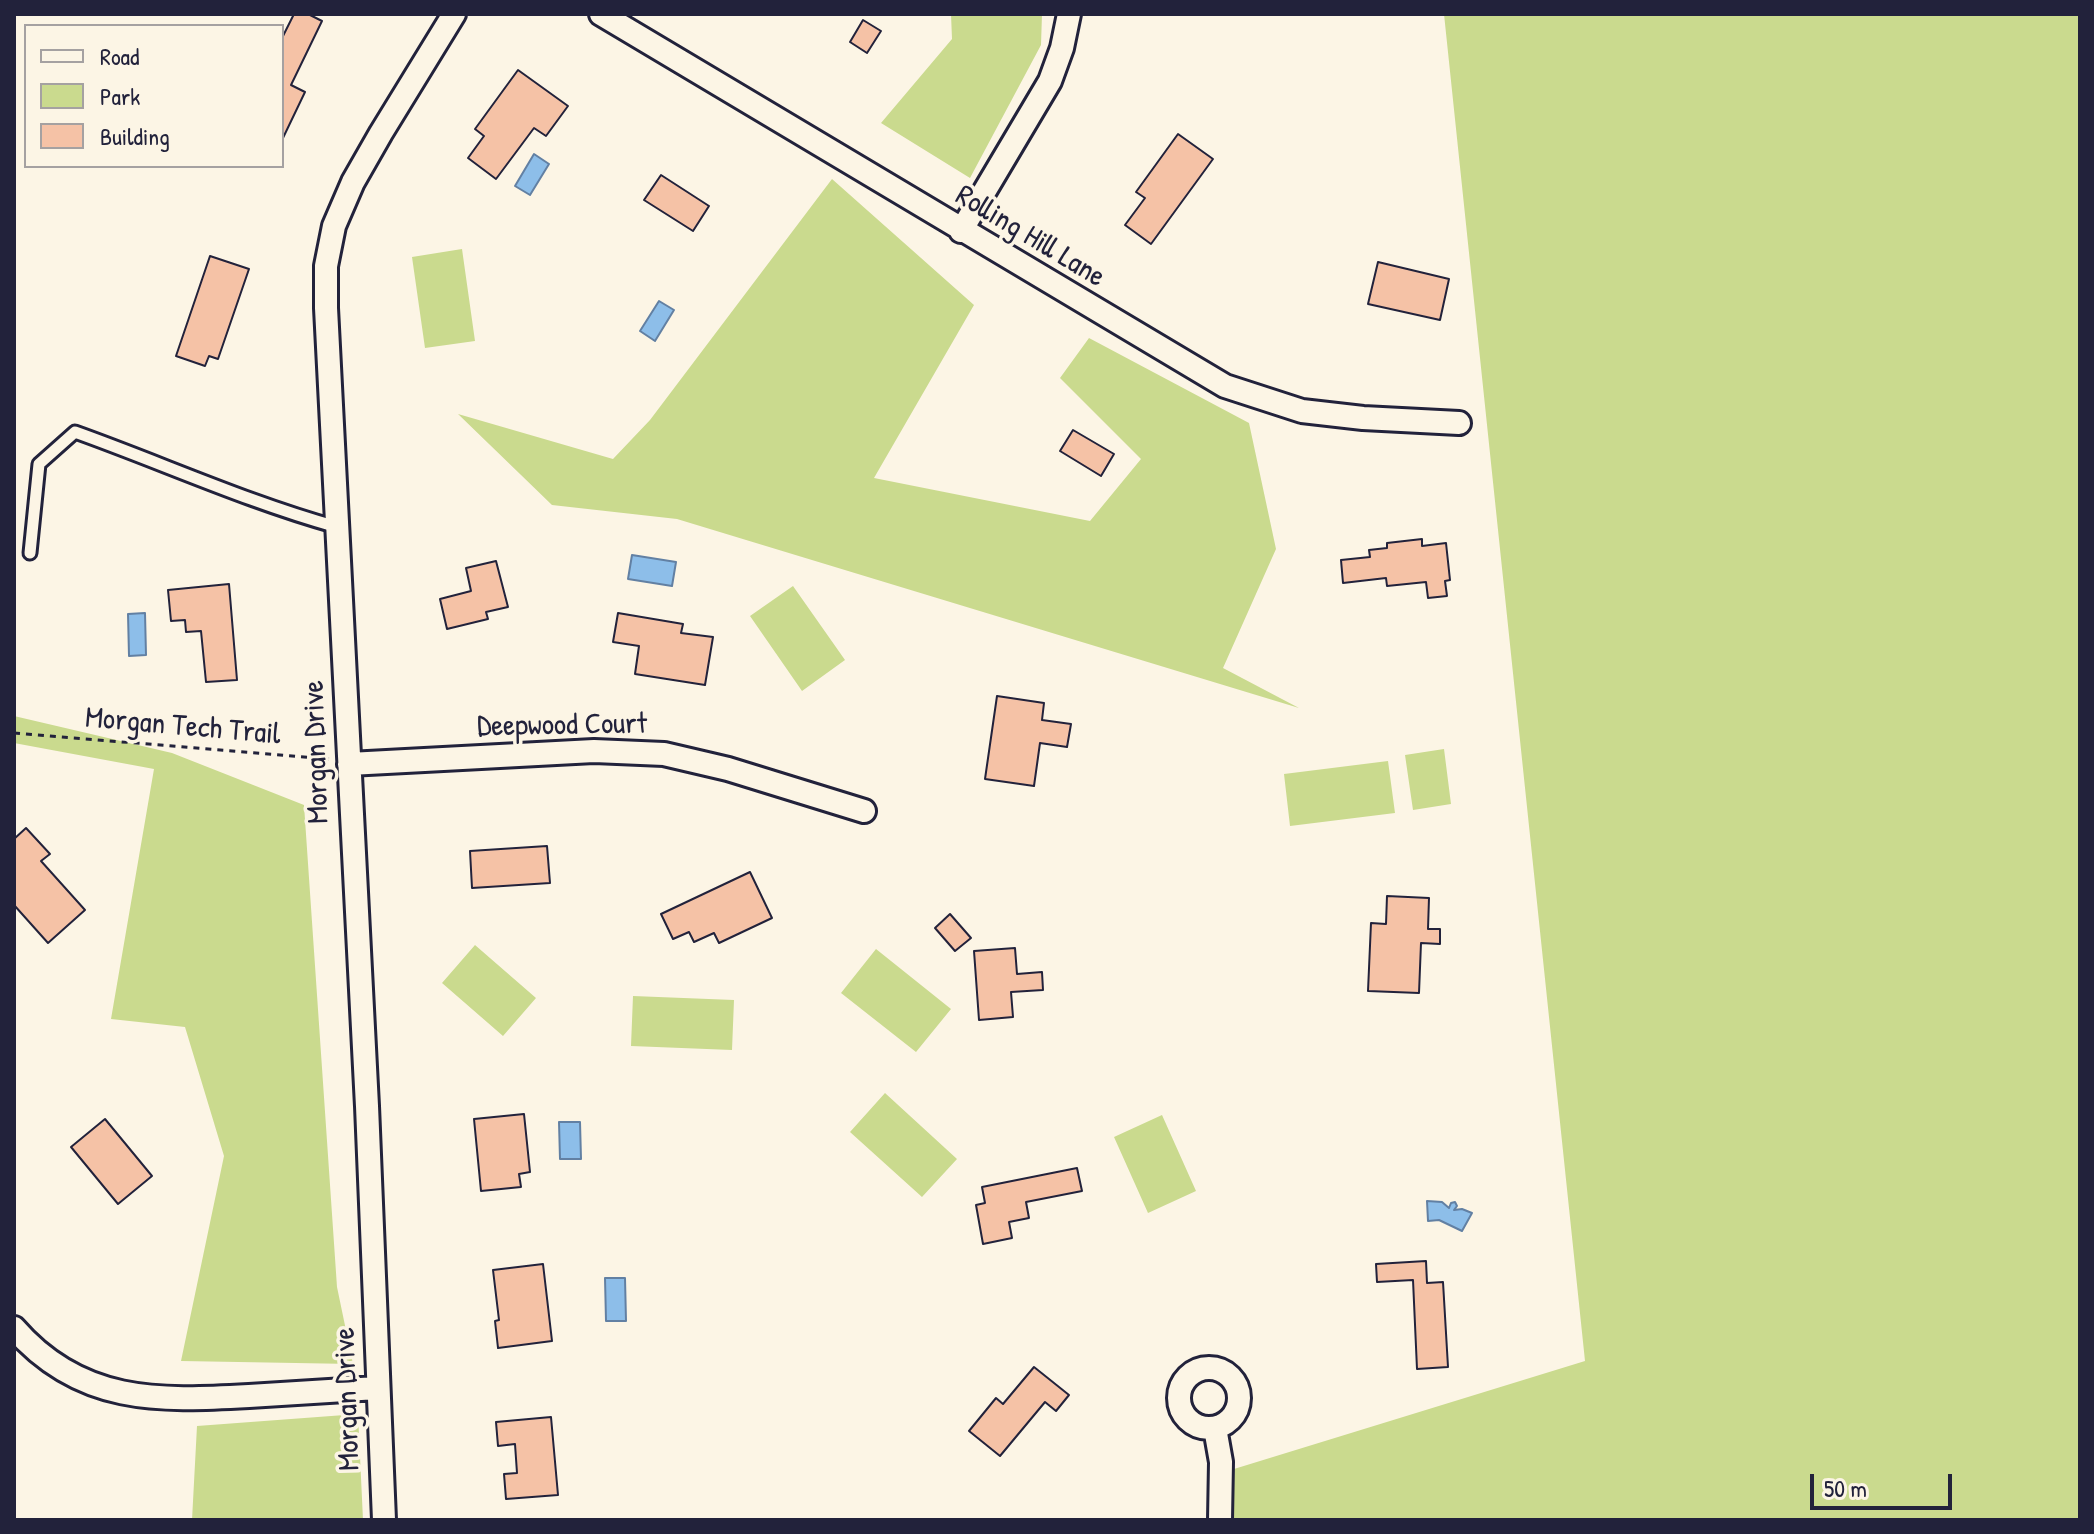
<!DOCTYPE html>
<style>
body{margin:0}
#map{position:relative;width:2094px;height:1534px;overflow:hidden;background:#fcf5e5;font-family:"Patrick Hand",sans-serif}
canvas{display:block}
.frame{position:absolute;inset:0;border:16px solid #22223b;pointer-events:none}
.legend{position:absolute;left:24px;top:24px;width:260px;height:144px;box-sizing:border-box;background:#fcf5e5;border:2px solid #a5a1a1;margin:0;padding:10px 14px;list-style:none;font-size:24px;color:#22223b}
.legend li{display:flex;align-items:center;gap:16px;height:40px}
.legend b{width:40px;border:2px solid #a5a1a1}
.scale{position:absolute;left:1810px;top:1474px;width:142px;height:36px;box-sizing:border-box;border:4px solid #22223b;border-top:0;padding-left:10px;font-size:24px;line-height:28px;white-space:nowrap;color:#22223b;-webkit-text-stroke:6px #fcf5e5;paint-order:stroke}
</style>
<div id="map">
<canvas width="2094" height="1534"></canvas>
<div class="frame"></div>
<ul class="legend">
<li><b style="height:10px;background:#fcf5e5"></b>Road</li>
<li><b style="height:22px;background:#cada8e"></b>Park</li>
<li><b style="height:22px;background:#f5c2a6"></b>Building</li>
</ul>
<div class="scale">50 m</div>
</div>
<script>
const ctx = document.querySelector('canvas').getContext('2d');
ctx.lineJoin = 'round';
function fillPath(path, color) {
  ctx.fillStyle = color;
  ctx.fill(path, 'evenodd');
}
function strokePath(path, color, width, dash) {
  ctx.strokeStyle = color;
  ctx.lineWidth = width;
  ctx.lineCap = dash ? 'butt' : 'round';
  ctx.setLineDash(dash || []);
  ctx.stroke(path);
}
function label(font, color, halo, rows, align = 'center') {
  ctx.font = font + ' "Patrick Hand",sans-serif';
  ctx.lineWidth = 7;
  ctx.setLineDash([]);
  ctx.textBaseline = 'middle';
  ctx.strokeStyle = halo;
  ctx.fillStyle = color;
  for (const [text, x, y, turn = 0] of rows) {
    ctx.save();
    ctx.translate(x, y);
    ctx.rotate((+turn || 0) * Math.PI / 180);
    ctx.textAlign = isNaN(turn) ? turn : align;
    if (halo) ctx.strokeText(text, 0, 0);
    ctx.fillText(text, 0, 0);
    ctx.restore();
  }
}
fillPath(new Path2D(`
 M951,14H1042L1041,45L970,178L881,123L952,39Z
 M1444,14H2080V1520H1220L1221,1473L1585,1361Z
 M832,179L974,305L874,478L1090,521L1141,459L1060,378L1089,338L1249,423L1276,549L1223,668L1299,708L677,519L552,505L458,414L613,459L650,420Z
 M462,249L475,341L425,348L412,257Z
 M793,586L845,660L802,691L750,616Z
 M14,716L172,753L304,805L337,1287L353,1364L181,1361L224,1156L185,1027L111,1019L154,769L14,743Z
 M1444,749L1451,804L1413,810L1405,755Z
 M1388,761L1395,813L1290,826L1284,774Z
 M475,945L536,998L503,1036L442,983Z
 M876,949L951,1009L916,1052L841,993Z
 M633,996L734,1000L732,1050L631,1046Z
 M885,1093L957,1159L922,1197L850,1132Z
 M1162,1115L1196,1191L1148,1213L1114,1137Z
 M358,1414L363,1520H192L197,1426Z`), '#cada8e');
const water = new Path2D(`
 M534,154L549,164L530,195L515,186Z
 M659,301L674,310L655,341L640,331Z
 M632,555L676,562L672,586L628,579Z
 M145,613L146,655L129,656L128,614Z
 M559,1122H580L581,1159H560Z
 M1427,1201L1442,1202L1449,1208L1451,1203L1455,1202L1457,1206L1454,1210L1462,1209L1472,1213L1462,1231L1439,1220L1428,1221Z
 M605,1278H625L626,1321H606Z`);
fillPath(water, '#8dbee9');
strokePath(water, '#6280a3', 2);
const building = new Path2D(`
 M294,14H308L322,21L291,85L305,92L282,140V38Z
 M863,20L881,31L867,53L850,42Z
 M518,70L568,106L546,136L534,128L496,179L468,158L484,136L475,129Z
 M1178,134L1213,159L1151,244L1125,225L1145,198L1136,192Z
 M661,175L709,206L693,231L644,200Z
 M210,256L249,269L218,359L209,356L205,366L176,356Z
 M1378,262L1449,279L1440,320L1368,304Z
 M1073,430L1114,454L1101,476L1060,451Z
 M1422,539V546L1446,543L1450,580L1445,581L1447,596L1428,598L1426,582L1387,586L1386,578L1343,583L1341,560L1370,557L1369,550L1387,548V543Z
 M496,561L508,607L486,612L488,619L447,629L440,599L471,591L466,568Z
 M229,584L237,680L206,682L201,631L186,632L185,620L171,621L168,590Z
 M618,613L683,624L681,633L713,637L705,685L635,674L639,646L613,642Z
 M997,696L1044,703L1042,720L1071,724L1067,747L1040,743L1034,786L985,779Z
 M26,828L50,854L41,861L85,910L48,943L14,905V839Z
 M547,846L550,883L472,888L470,851Z
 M750,872L772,918L719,943L714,933L694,942L689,932L673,939L661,914Z
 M1387,896L1429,898L1428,929H1440V944L1421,943L1419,993L1368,991L1371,923L1386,924Z
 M950,914L971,938L955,951L935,928Z
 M1015,948L1017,974L1042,972L1043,990L1011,992L1013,1017L979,1020L974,951Z
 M524,1114L530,1172L519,1174L521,1187L481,1191L474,1119Z
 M105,1119L152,1176L118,1204L71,1147Z
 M1077,1168L1082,1191L1026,1202L1029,1218L1009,1222L1012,1238L983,1244L976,1205L985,1203L982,1187Z
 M1426,1261L1427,1283L1443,1282L1448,1367L1417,1369L1413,1280L1377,1282L1376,1264Z
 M543,1264L552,1341L498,1348L495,1321L499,1320L493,1270Z
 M1034,1367L1069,1395L1056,1411L1045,1402L1000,1456L969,1431L996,1398L1003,1404Z
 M551,1417L558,1495L506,1499L504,1474L517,1473L515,1444L498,1446L496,1422Z`);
fillPath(building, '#f5c2a6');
strokePath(building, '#22223b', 2);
const service = new Path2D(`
 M30,553L39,464L75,432C162,463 247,502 337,527`);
const minor = new Path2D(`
 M601,14L1225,386L1302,411L1363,418L1459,423
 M961,231L1050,81L1062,48L1069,14
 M349,764L594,751L664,754L728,769L864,811
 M14,1328C80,1404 158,1401 249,1396C292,1393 335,1391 377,1388
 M1179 1398a30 30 0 1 1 60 0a30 30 0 1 1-60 0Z
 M1215,1428L1221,1462L1220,1520
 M384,1520L367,1106L326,308V266L334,226L353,182L381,133L454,14`);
strokePath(service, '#22223b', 17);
strokePath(minor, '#22223b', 28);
strokePath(new Path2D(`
 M14,733L329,759`), '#22223b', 3, [6, 6]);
strokePath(service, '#fcf5e5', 11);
strokePath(minor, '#fcf5e5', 22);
label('30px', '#22223b', '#fcf5e5', [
 ["Rolling Hill Lane",1030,237,31],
 ["Deepwood Court",562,726,-1],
 ["Morgan Tech Trail",183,727,5],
 ["Morgan Drive",317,752,-92],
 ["Morgan Drive",348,1399,-92]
]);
</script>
